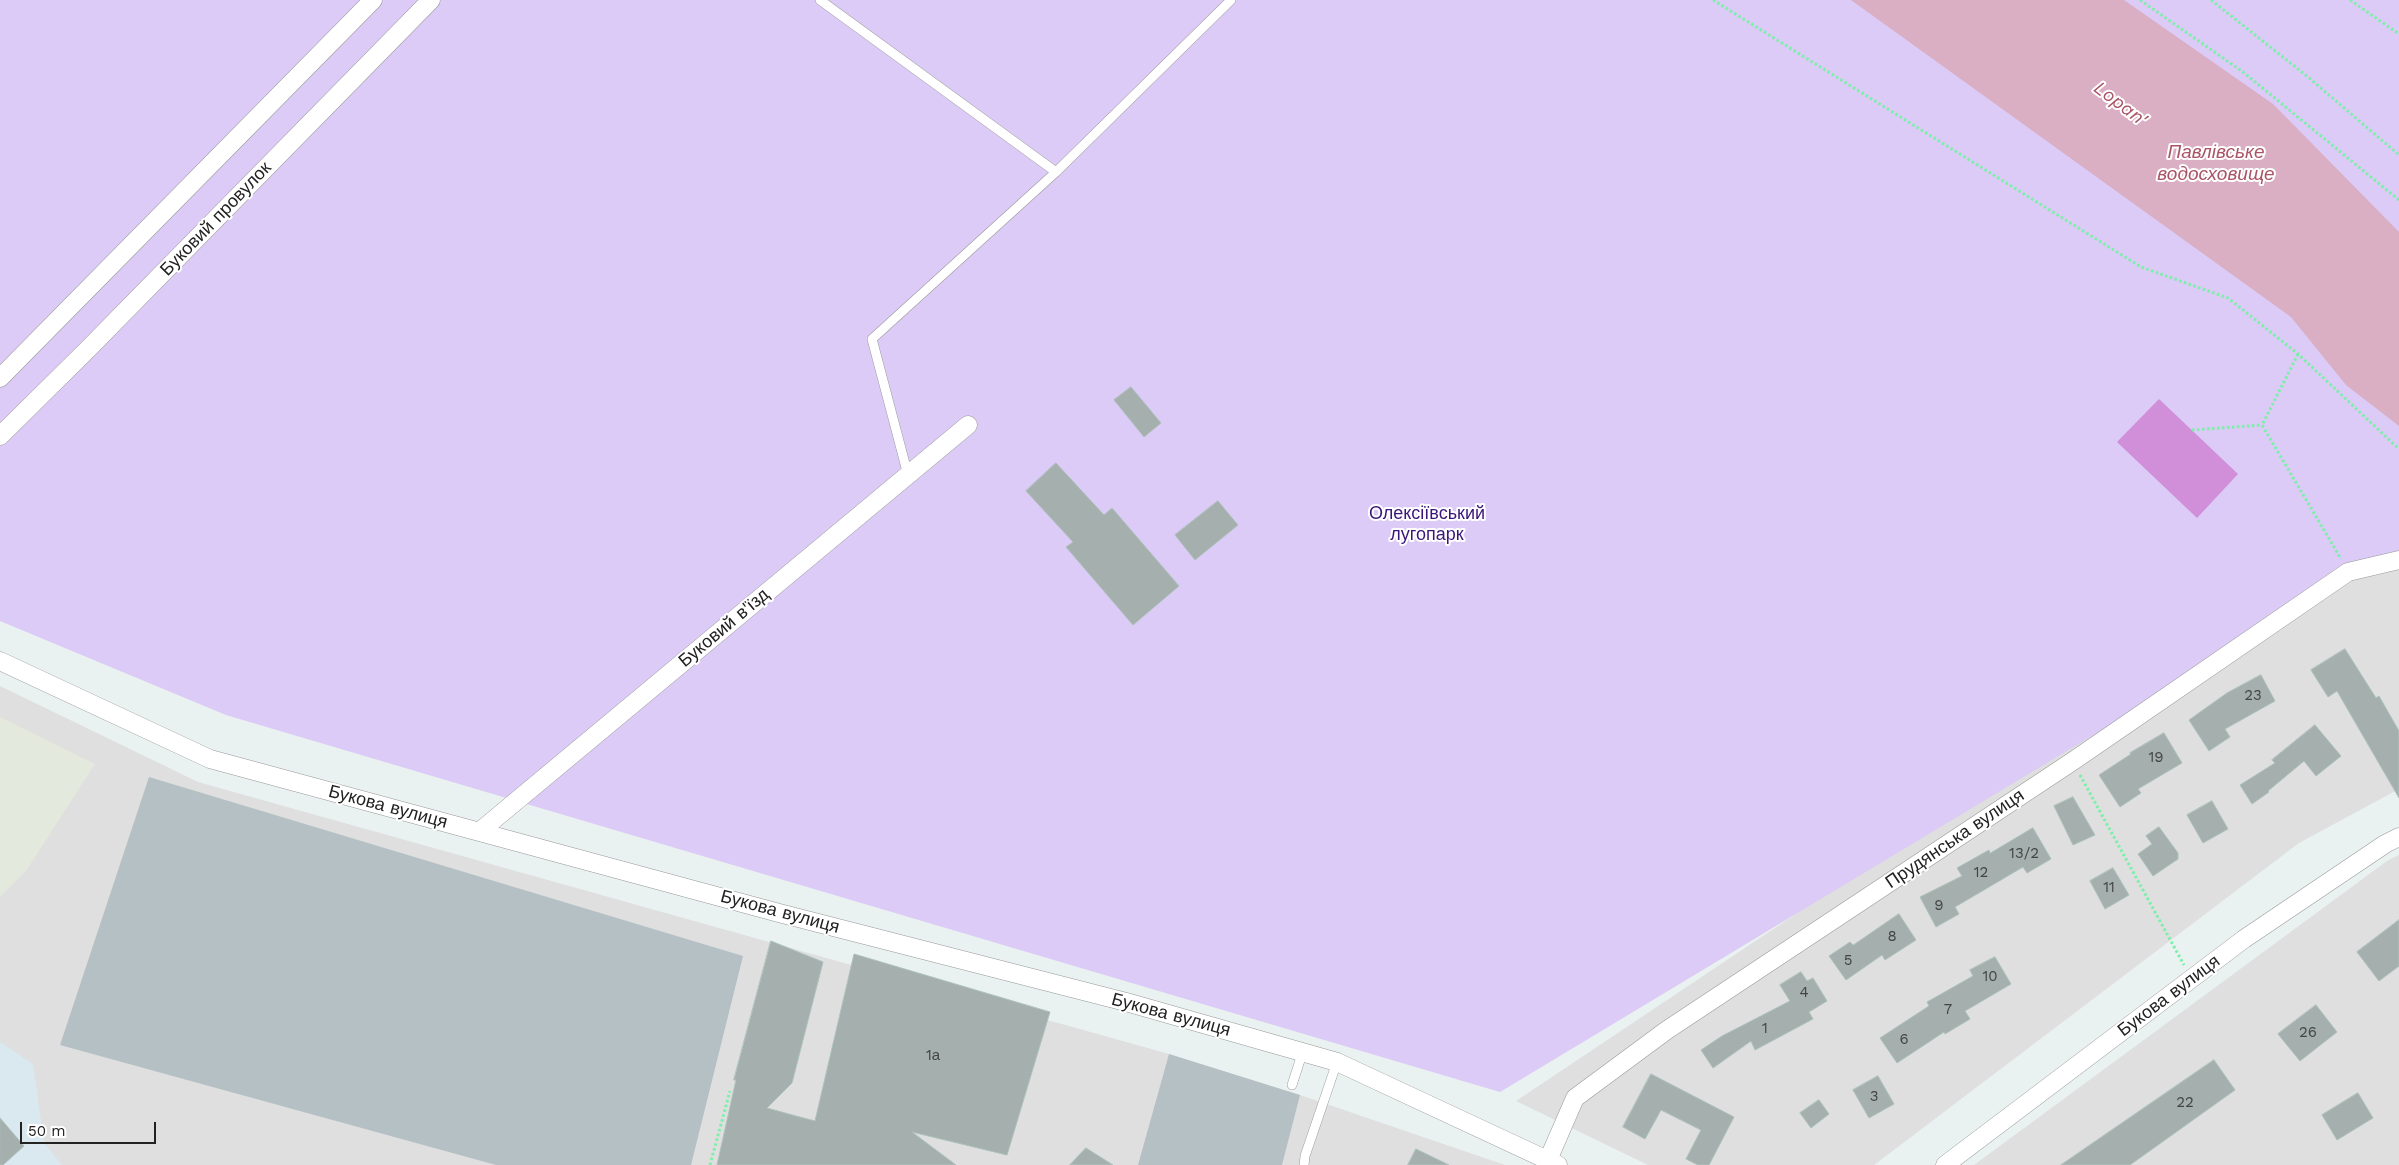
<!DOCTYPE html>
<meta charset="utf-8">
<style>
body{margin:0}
#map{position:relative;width:2399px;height:1165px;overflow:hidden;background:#e9f1f1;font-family:"Work Sans",sans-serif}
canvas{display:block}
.scale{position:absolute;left:20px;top:1122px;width:136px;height:22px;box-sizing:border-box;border:2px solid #222;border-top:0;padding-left:6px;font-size:15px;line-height:18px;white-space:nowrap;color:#222;-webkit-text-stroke:4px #fff;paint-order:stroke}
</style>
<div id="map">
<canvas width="2399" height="1165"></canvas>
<div class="scale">50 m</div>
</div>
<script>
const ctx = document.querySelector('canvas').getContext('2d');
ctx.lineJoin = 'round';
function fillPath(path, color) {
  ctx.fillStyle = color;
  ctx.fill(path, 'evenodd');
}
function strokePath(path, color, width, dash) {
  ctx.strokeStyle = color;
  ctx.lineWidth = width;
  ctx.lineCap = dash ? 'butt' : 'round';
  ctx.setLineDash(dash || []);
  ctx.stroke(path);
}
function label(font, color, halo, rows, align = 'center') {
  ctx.font = font + ' "Work Sans",sans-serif';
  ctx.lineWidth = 4;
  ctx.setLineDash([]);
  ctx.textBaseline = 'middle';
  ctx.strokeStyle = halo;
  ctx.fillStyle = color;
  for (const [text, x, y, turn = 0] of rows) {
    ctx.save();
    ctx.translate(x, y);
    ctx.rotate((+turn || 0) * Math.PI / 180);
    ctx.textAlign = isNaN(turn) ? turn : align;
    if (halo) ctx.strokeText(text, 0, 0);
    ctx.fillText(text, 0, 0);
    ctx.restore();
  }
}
fillPath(new Path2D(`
 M2399,533V789L2299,843L1874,1165H1648L1516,1101L2351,543Z
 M0,686L198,782L1169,1054L1300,1095L1505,1165H0Z
 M2399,855V1165H1974L2387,861Z`), '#dfdfdf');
fillPath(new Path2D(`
 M0,717L95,764L26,871L0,897Z`), '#e3e9dc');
fillPath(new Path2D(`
 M0,1042L33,1064L44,1143L62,1165H0Z`), '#dae9f0');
fillPath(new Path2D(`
 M149,777L743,956L691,1165H496L60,1045Z
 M1169,1054L1300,1095L1282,1165H1138Z`), '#b5c0c5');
fillPath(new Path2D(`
 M0,0H2399V551L1500,1092L226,715L0,621Z`), '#dbcbf6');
fillPath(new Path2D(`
 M2159,399L2238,474L2197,518L2117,442Z`), '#d18fd9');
fillPath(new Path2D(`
 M1851,0H2124L2273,104L2399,232V426L2346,385L2291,317Z`), '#daaec3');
const building = new Path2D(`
 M1131,387L1161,423L1144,437L1114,400Z
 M1056,463L1104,515L1112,508L1179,586L1133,625L1066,547L1073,542L1026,491Z
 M1218,501L1238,525L1195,560L1175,535Z
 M2345,649L2376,698L2379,696L2399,731V798L2337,691L2328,697L2311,670Z
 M2261,675L2275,701L2225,729L2230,737L2209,751L2189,720L2227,693Z
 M2315,725L2341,756L2316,776L2304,761L2268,791L2269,792L2252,804L2240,785L2275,763L2272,760Z
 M2164,733L2182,763L2138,789L2141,793L2120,807L2099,775L2131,754L2130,753Z
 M2073,797L2095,835L2073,845L2054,806Z
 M2212,801L2228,829L2203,843L2187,815Z
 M2159,827L2178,853V859L2153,876L2138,854L2152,844L2146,836Z
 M2033,828L2051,859L2027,873L2023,867L1955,907L1959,914L1936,927L1920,897L1962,876L1957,868L1989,850L1990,853Z
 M2113,868L2129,895L2105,909L2090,881Z
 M1899,914L1916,940L1885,960L1882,955L1846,980L1829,956L1850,942L1853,945Z
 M2399,920V966L2379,981L2357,952Z
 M771,941L823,962L792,1083L767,1108L796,1116L815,1121L854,954L1050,1012L1007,1155L912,1132L956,1165H717L736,1080H734Z
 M1995,957L2011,984L1965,1011L1970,1019L1945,1034L1944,1032L1897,1063L1880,1038L1929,1006L1927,1002L1973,976L1970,970Z
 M1801,972L1807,981L1813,978L1827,1001L1809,1012L1813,1019L1755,1050L1751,1041L1713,1068L1701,1050L1722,1036L1790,1001L1780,985Z
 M2316,1005L2337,1032L2300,1061L2278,1034Z
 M2214,1060L2235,1090L2130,1165H2061Z
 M1651,1074L1734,1117L1709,1165H1698L1686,1159L1701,1130L1661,1110L1645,1139L1623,1127Z
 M1878,1076L1894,1104L1869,1118L1853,1090Z
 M2358,1093L2373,1118L2337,1140L2322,1115Z
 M1819,1100L1829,1114L1811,1128L1800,1113Z
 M0,1118L24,1146L3,1165H0Z
 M1086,1148L1113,1165H1070Z
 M1416,1149L1449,1165H1408Z`);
fillPath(building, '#a5afad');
strokePath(building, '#acc2bc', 1);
const service = new Path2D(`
 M820,0L1056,172
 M908,475L872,339L1056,172L1231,0
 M1292,1085L1303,1051
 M1304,1165L1305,1156L1337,1062`);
const minor = new Path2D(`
 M0,378L373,0
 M0,436L89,348L431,0
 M0,661L210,759L779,913L1126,1002L1337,1062L1558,1165
 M479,832L968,425
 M1548,1160L1575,1098L1667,1030L2073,761L2348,572L2399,560
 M1945,1165L2244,939L2385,844L2399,837`);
strokePath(service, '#999', 10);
strokePath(minor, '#999', 19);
strokePath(new Path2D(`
 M1713,0L2141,267L2228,298L2298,354L2399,449
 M2140,0L2243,72L2399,200
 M2211,0L2308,77L2399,155
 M2350,0L2399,34
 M2298,354L2262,425L2341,559
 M2192,430L2262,425
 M2080,775L2184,965
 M710,1165L730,1091`), '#7cefa9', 3, [2.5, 2.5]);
strokePath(service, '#fff', 9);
strokePath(minor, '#fff', 18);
label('15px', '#434545', null, [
 ["23",2253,696],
 ["19",2156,758],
 ["13/2",2024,854],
 ["12",1981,873],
 ["11",2109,888],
 ["9",1939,906],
 ["8",1892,937],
 ["5",1848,961],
 ["10",1990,977],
 ["4",1804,993],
 ["7",1948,1010],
 ["1",1765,1029],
 ["26",2308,1033],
 ["6",1904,1040],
 ["1а",933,1056],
 ["3",1874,1097],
 ["22",2185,1103]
]);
label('18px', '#222', '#fff', [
 ["Буковий провулок",216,219,-46],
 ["Буковий в'їзд",724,628,-40],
 ["Букова вулиця",388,807,15],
 ["Прудянська вулиця",1955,839,-34],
 ["Букова вулиця",780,912,15],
 ["Букова вулиця",2169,996,-37],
 ["Букова вулиця",1171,1015,15]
]);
label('18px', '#3b1679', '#fff', [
 ["Олексіївський",1427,514],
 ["лугопарк",1427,535]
]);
label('italic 19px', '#aa5567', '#fff', [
 ["Lopan'",2120,104,37],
 ["Павлівське",2216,152],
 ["водосховище",2216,174]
]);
</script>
